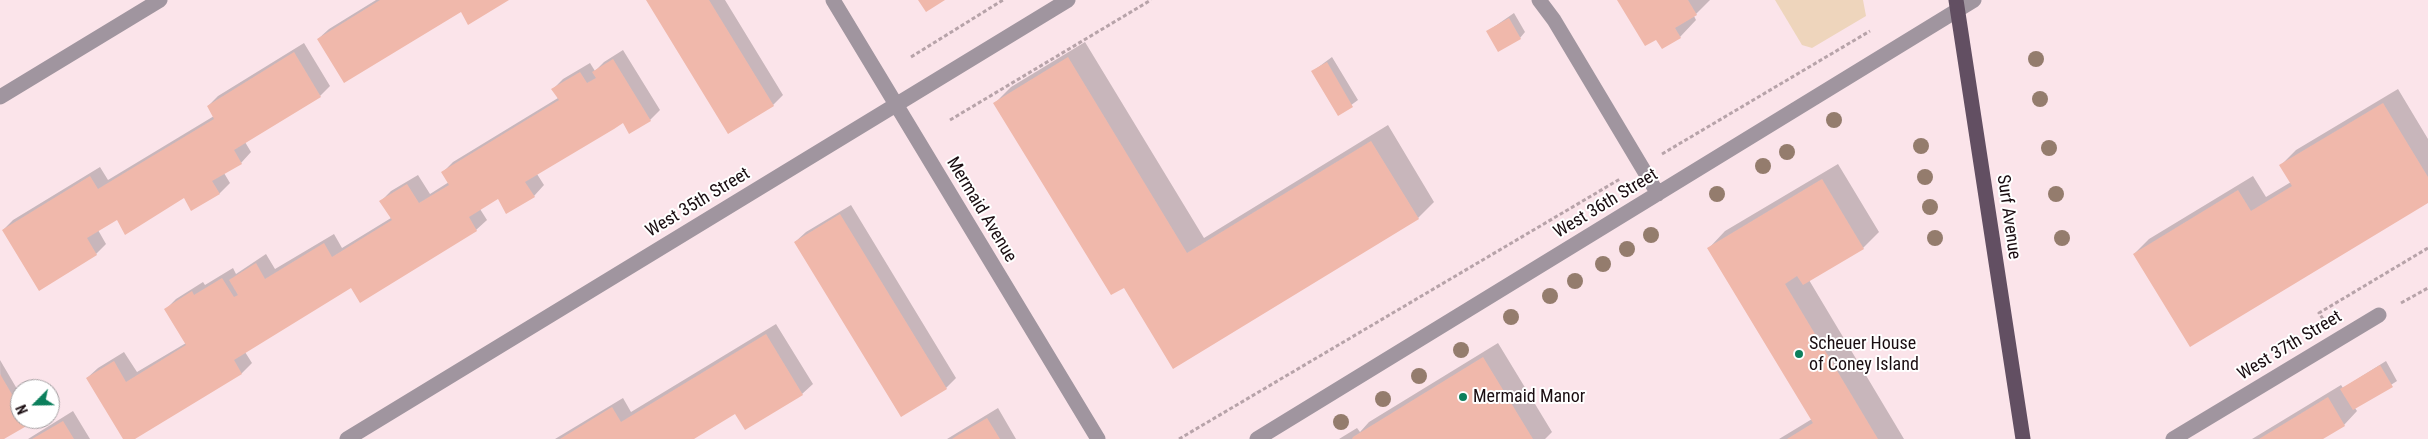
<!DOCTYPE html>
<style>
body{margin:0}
#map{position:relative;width:2428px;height:439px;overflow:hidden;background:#fbe4ea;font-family:"Roboto Condensed",sans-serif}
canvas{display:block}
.north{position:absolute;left:10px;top:379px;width:50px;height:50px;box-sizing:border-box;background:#fff;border:1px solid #a39ea0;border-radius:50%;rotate:247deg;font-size:14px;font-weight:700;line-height:20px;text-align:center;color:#1a0d11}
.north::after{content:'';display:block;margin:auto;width:18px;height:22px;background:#0c7f5c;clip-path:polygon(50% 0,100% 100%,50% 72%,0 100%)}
</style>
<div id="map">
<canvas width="2428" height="439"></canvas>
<div class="north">N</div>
</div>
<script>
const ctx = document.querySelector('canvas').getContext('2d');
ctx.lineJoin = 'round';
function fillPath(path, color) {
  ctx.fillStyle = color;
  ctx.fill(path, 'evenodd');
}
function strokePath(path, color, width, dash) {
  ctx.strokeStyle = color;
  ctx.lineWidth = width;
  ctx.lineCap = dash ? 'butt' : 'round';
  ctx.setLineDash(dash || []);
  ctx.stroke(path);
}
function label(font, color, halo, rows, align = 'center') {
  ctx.font = font + ' "Roboto Condensed",sans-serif';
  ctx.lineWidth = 4;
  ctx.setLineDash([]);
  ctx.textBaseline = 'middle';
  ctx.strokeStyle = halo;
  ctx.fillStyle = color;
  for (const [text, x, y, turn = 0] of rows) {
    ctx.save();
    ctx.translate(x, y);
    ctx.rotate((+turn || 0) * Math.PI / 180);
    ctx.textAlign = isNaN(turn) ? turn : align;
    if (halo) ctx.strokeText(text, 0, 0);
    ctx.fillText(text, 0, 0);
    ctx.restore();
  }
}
fillPath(new Path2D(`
 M1775,0H1863L1866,16L1812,48L1802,45Z`), '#eed5bc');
fillPath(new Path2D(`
 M376,0H506L318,39L329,29Z
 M647,0H725L783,95L773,105Z
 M1618,0H1710L1694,16L1696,20L1680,37L1656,38Z
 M1514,13L1525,32L1520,38L1488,31Z
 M1085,42L1204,238L1388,125L1434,202L1418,218L1124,286L995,103L1011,87Z
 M304,43L330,86L320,96L245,142L251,152L241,163L224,173L230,183L220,193L192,209L185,197L117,219L98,230L106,244L96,254L3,230L13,220L100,167L108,180L214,116L208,106L218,96Z
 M623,50L660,110L650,120L623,122L537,174L544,185L534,196L498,198L480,209L487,220L476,230L360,301L351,287L245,352L252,363L242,373L132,439H125L87,378L98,368L124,352L137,372L186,343L166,309L176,299L203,282L205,285L233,268L236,274L266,254L275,269L334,234L342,248L391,218L381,201L391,191L418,175L430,194L449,182L443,172L453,162L558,98L553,89L563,79L590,63L595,71L604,62Z
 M1332,57L1358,100L1339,114L1313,71Z
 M2398,89L2428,139V201L2134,254L2149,239L2253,176L2266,197L2291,182L2281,165L2296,150Z
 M1838,164L1879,232L1863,248L1809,280L1904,439H1779L1812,419L1709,248L1725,231Z
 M851,205L956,378L946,388L795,242L806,232Z
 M776,324L813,384L802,394L736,412L692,439H555L623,398L631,412Z
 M1498,343L1552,432L1545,439H1339L1357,428L1360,432L1369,422Z
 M0,360L20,394V419H33L1,439Z
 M2386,361L2397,381L2355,408L2357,411L2344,425L2321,439H2252L2341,385L2343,388Z
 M998,408L1016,439H947Z
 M73,411L90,439H28Z`), '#0003');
fillPath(new Path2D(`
 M380,0H509L468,25L461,12L344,83L317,39Z
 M646,0H709L774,106L728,134Z
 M918,0H945L926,12Z
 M1617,0H1688L1697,15L1675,28L1681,38L1662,49L1656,40L1645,46Z
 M1509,18L1521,39L1498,52L1486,31Z
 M294,52L321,97L234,150L242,164L212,181L220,194L191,211L184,198L125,235L117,220L87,238L97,255L39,291L2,230L90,176L98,189L126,172L214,119L207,106Z
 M1068,57L1187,253L1371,141L1419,219L1173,369L1124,288L1111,295L993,103Z
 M613,59L651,121L629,134L623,123L614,129L525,182L535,197L506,214L498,199L469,217L477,231L360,303L351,288L234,360L242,374L135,439H123L86,378L114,361L126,382L186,345L164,309L192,291L194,295L222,278L234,297L238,295L229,280L256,263L265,279L324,243L332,257L392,220L379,201L407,184L419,203L449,185L441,172L559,100L551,89L580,72L587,83L596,78L592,72Z
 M1327,62L1353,107L1338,116L1311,71Z
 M2383,103L2428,177V203L2190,347L2133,254L2238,190L2251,211L2292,186L2279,165Z
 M1822,179L1864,249L1803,285L1797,276L1785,284L1878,439H1787L1813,423L1707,248Z
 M840,214L947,389L901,417L794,242Z
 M766,334L803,395L745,430L735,414L694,439H560L612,407L621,422Z
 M1483,357L1533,439H1352L1353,437Z
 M2380,365L2393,387L2353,410L2340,389Z
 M0,374L20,408V419H27L30,424L4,439H0Z
 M2328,397L2345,426L2323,439H2259Z
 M987,418L1000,439H952L958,435Z
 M63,421L74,439H32Z`), '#f0b8ab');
strokePath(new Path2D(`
 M911,57L1003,0
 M950,120L1151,0
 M1662,154L1870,31
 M2401,303L2428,288
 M2323,319L2319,313L2428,248
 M1179,439L1620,179`), '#b7a3a9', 3, [4, 2.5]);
strokePath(new Path2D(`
 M833,0L1098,439
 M1539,0L1554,20L1658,194
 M0,97L160,0
 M347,439L1068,0
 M1257,439L1974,0
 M2173,439L2379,315`), '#a0959f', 15);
strokePath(new Path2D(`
 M1956,0L2023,439`), '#624f62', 15);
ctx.fillStyle = '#947c6d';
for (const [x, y] of [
 [2036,59],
 [2040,99],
 [1834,120],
 [1921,146],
 [2049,148],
 [1787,152],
 [1763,166],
 [1925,177],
 [1717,194],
 [2056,194],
 [1930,207],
 [1651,235],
 [1935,238],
 [2062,238],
 [1627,249],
 [1603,264],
 [1575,281],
 [1550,296],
 [1511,317],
 [1461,350],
 [1419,376],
 [1383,399],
 [1341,422]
]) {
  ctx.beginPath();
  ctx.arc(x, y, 8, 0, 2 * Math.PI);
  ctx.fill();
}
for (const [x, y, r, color] of [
 [1799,354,5,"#0c7f5c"],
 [1463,397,5,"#0c7f5c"]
]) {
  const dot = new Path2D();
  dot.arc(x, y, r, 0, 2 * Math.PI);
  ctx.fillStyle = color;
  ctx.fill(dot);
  strokePath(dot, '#fff', 2);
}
label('18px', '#1a0d11', '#fff', [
 ["West 35th Street",698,203,-31],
 ["West 36th Street",1606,204,-31],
 ["Mermaid Avenue",981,210,59],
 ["Surf Avenue",2008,217,82],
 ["West 37th Street",2290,346,-31]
]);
label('18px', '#1a0d11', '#fff', [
 ["Scheuer House",1809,344],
 ["of Coney Island",1809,365],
 ["Mermaid Manor",1473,397]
], 'left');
</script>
